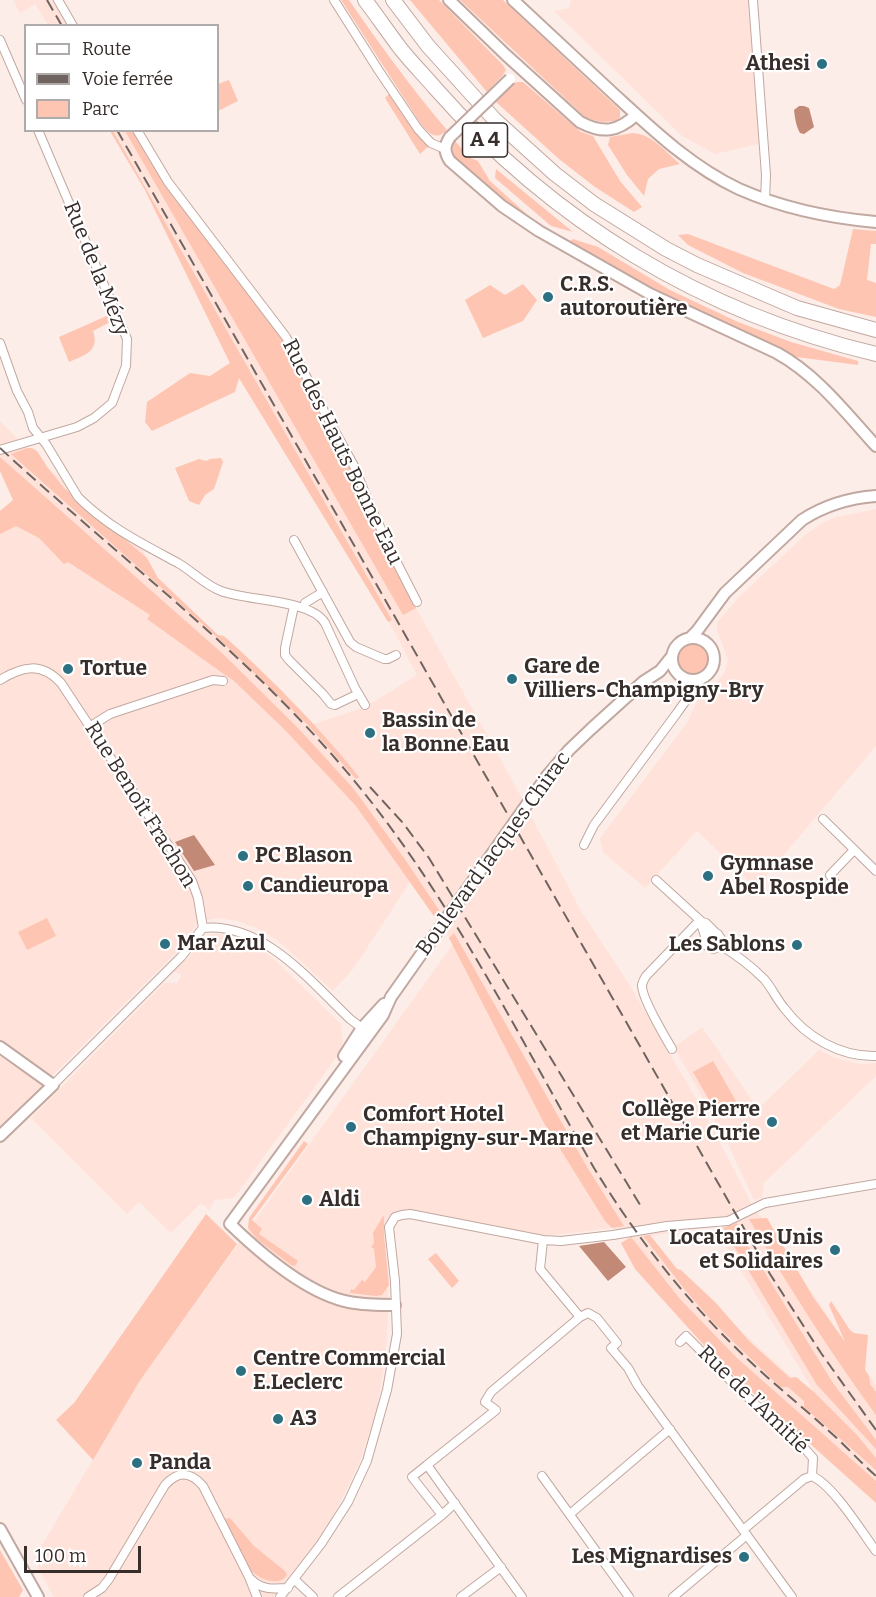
<!DOCTYPE html>
<meta charset="utf-8">
<style>
body{margin:0}
#map{position:relative;width:876px;height:1597px;overflow:hidden;background:#fdede8;font-family:Bitter,serif}
canvas{display:block}
.legend{position:absolute;left:24px;top:24px;width:195px;height:108px;box-sizing:border-box;background:#fff;border:2px solid #afabaa;margin:0;padding:8px 10px;list-style:none;font-size:18px;color:#372d2a}
.legend li{display:flex;align-items:center;gap:12px;height:30px}
.legend b{width:30px;border:2px solid #afabaa}
.scale{position:absolute;left:24px;top:1546px;width:117px;height:27px;box-sizing:border-box;border:3px solid #372d2a;border-top:0;padding-left:8px;font-size:18px;line-height:21px;white-space:nowrap;color:#372d2a;-webkit-text-stroke:4px #fff;paint-order:stroke}
</style>
<div id="map">
<canvas width="876" height="1597"></canvas>
<ul class="legend">
<li><b style="height:8px;background:#fff"></b>Route</li>
<li><b style="height:8px;background:#6f6460"></b>Voie ferrée</li>
<li><b style="height:16px;background:#fec5b2"></b>Parc</li>
</ul>
<div class="scale">100 m</div>
</div>
<script>
const ctx = document.querySelector('canvas').getContext('2d');
ctx.lineJoin = 'round';
function fillPath(path, color) {
  ctx.fillStyle = color;
  ctx.fill(path, 'evenodd');
}
function strokePath(path, color, width, dash) {
  ctx.strokeStyle = color;
  ctx.lineWidth = width;
  ctx.lineCap = dash ? 'butt' : 'round';
  ctx.setLineDash(dash || []);
  ctx.stroke(path);
}
function label(font, color, halo, rows, align = 'center') {
  ctx.font = font + ' Bitter,serif';
  ctx.lineWidth = 4.5;
  ctx.setLineDash([]);
  ctx.textBaseline = 'middle';
  ctx.strokeStyle = halo;
  ctx.fillStyle = color;
  for (const [text, x, y, turn = 0] of rows) {
    ctx.save();
    ctx.translate(x, y);
    ctx.rotate((+turn || 0) * Math.PI / 180);
    ctx.textAlign = isNaN(turn) ? turn : align;
    if (halo) ctx.strokeText(text, 0, 0);
    ctx.fillText(text, 0, 0);
    ctx.restore();
  }
}
fillPath(new Path2D(`
 M13,0H54L70,25H48L35,4L20,13Z
 M571,0H748L759,144L715,154L682,136L554,11L569,8Z
 M110,131H134L356,471L416,608L517,789L580,909L629,984L703,1110L750,1201L848,1346L876,1385V1502L720,1363L635,1269L621,1243L630,1237L612,1228L547,1236L403,1211L385,1230L389,1304L385,1361L377,1409L361,1459L346,1491L328,1525L298,1570L273,1597H54L33,1560L139,1382L453,944L410,882L354,968L333,991L284,946L269,935L256,928L237,921L218,918L198,922L181,948L0,1128V511L13,500L0,471V421L39,460L102,515L139,544L158,578L311,725L365,707L417,675L394,631L230,364L145,190ZM714,1226L813,1390V1391L794,1380L683,1277L650,1236Z
 M876,509V746L756,888L697,831L645,888L603,852L600,838L686,724L702,692L714,685L724,673L728,660L717,630V623L719,620L740,596L805,535L822,523L836,517Z
 M217,933L234,938L256,946L274,959L341,1024L343,1048L234,1198L215,1200L209,1210L201,1203L171,1233L139,1202L127,1214L31,1118L164,983H177L182,974L173,972L189,957L205,936Z
 M702,1027L758,1109L819,1050L835,1058L848,1061L860,1064L876,1063V1076L764,1183L762,1198L754,1200L725,1138L674,1047Z`), '#ffe3da');
fillPath(new Path2D(`
 M341,0H349C380,45 412,89 447,130C436,142 428,132 420,123Z
 M410,0H439L503,65L506,70L503,75L487,92Z
 M460,0H503L620,110V117L617,121L601,122L586,118Z
 M229,80L238,101L218,111V84Z
 M517,82H523L581,132L593,136L620,181L642,207L634,212L595,187L559,159L496,102L513,83Z
 M389,94L412,127L429,146L420,154L385,98Z
 M110,131H113L392,620L388,622L239,378L235,392L152,431L145,422L147,402L190,373L210,376L230,363L145,190Z
 M125,131H134L285,334L356,471L416,608L403,615Z
 M633,133C652,134 666,152 680,164L659,169L648,179L644,196L627,175L608,145L610,137Z
 M455,141L471,158L478,161L490,181L532,219C508,205 487,187 467,168C463,164 456,160 453,155C451,150 453,146 455,141Z
 M496,169L573,232L551,226L495,178Z
 M853,229L876,231V244H871L867,280L876,283V317L839,309L743,273L688,245L678,235L688,234L834,289L840,285Z
 M573,239L598,247L670,290L738,322L791,342L858,361V365L796,357L788,352L651,288L568,242Z
 M523,284L537,300L523,321L483,338L465,300L490,285L505,295Z
 M111,314L114,320L93,331C100,351 85,355 69,362L59,337Z
 M27,448H32L37,451L48,468L64,488L147,558L158,578L218,635L224,636C273,680 318,726 359,777L356,779L309,726L218,638L11,454Z
 M0,457L223,654L298,728L353,788L404,858L441,913L436,919L356,806L285,730L233,680L225,675L147,619L150,615L68,562L64,564L39,538L16,526L0,534V511L13,500L0,471Z
 M221,458L223,462L214,489L205,495L199,505L189,501L175,468L199,459L206,461L210,459Z
 M678 659a16 16 0 1 1 32 0a16 16 0 1 1-32 0Z
 M47,918L56,936L27,950L18,932Z
 M454,933L587,1167L624,1226L612,1228L605,1221L544,1123L449,938Z
 M713,1061L736,1101L716,1112L693,1072Z
 M304,1141L308,1144L252,1220L262,1229L259,1234L298,1261L295,1266L291,1265L257,1239L248,1228L249,1218Z
 M206,1214L237,1244L139,1382L93,1460L56,1420L74,1403Z
 M383,1216L384,1217V1235L389,1285L382,1295L376,1296L350,1293L351,1289L354,1290L362,1280L365,1282L376,1267L374,1249L371,1247L374,1243L373,1233Z
 M767,1218L813,1297L845,1342L829,1305L831,1301L850,1330L854,1333L868,1335L865,1370L869,1376L870,1384L876,1392V1415C830,1352 788,1286 749,1219Z
 M737,1223L744,1239L833,1383L876,1440V1449L817,1385L723,1228Z
 M650,1235L677,1269L681,1270L716,1303L750,1342L790,1378L796,1377L814,1392L856,1434L876,1458V1470L804,1407V1401L788,1387H780L711,1320L686,1291L643,1236Z
 M631,1237L680,1299L737,1358L876,1481V1503L720,1363L635,1269L621,1243Z
 M436,1253L459,1281L452,1288L428,1259Z
 M230,1518L254,1546L285,1571L287,1575C283,1581 278,1582 271,1581C265,1580 258,1577 254,1573C246,1567 230,1530 224,1519Z
 M0,1550L23,1590L19,1597H0Z`), '#fec5b2');
fillPath(new Path2D(`
 M799,106H804L809,108L814,127L804,134L800,133C796,126 795,118 794,110Z
 M194,835L215,865L194,871L175,842Z
 M604,1242L626,1267L608,1281L579,1246Z`), '#c38977');
const street = new Path2D(`
 M58,0L73,26
 M334,0L379,71L418,129L431,143L445,149
 M753,0L766,175L765,200
 M0,40L26,100
 M137,130L168,182L286,337L325,413L354,466L369,503L392,553L417,602
 M0,343L17,391L28,412L33,428L46,444L78,497C108,527 141,543 178,563C192,571 205,585 221,591C246,601 311,599 325,623L355,688L365,705
 M0,450L77,427L94,418L112,403L126,366L127,339L38,130
 M294,540L350,642L356,647L384,659H388L396,655
 M294,606L285,648V655L289,660L323,694L331,704L335,705L358,694
 M304,608L305,603L323,592
 M680,676L685,688V700
 M0,680C23,666 41,662 61,683L192,881L198,898L203,928
 M91,726L110,714L213,680L223,681
 M823,819L876,871
 M584,845L594,825L677,713L701,679
 M656,880L702,922L706,923L715,932
 M839,889L830,875L854,850
 M702,922L701,924L705,936V945L713,949L718,947L721,939L718,934L710,932L705,936
 M203,928C263,922 311,982 350,1019L362,1028
 M720,945C735,954 751,966 764,979C772,988 777,1000 785,1009C806,1037 840,1057 876,1056
 M672,1049C665,1037 641,997 642,985C643,981 644,979 646,976L700,920
 M53,1085L181,957C189,948 195,937 203,928
 M543,1240L540,1269L580,1317L588,1313L597,1318L617,1343L611,1348L628,1368L638,1386L792,1597
 M680,1342L686,1336L743,1393L806,1450L813,1458L812,1476
 M427,1465L496,1410L485,1402L491,1392L580,1317
 M542,1476L629,1597
 M812,1476C834,1486 861,1531 876,1551
 M570,1514L670,1429
 M442,1515L412,1477L427,1465L522,1597
 M743,1530L804,1479L812,1476
 M252,1580C262,1590 274,1589 288,1588
 M295,1580L313,1597
 M88,1597L102,1588L109,1579L165,1485C178,1471 190,1471 203,1486L249,1577L257,1597
 M280,1597L321,1544L348,1502L367,1461L387,1390L397,1334L395,1281L389,1227L395,1217L402,1215L410,1214L543,1240L561,1241L613,1235L667,1226L728,1221L765,1203L876,1184
 M338,1597L442,1515L455,1503
 M461,1597L501,1567
 M673,1597L747,1535`);
const secondary = new Path2D(`
 M449,0L506,55L580,122C603,134 617,132 636,115
 M513,0C547,32 582,64 616,96C654,131 692,167 739,189C782,208 830,218 876,222
 M450,137C444,146 444,152 450,161L502,206L539,231L650,294L777,353C817,375 846,413 876,446
 M672 659a21 21 0 1 1 42 0a21 21 0 1 1-42 0Z
 M690,638L697,631L725,593L802,520C825,505 849,498 876,496
 M547,776L569,750L591,729L643,682L660,671L672,656
 M391,997L383,1015L230,1224C260,1253 307,1294 349,1302C364,1305 380,1305 395,1305
 M0,1047L53,1085L0,1136
 M344,1056L362,1028L384,1004
 M0,1529L38,1597`);
const highway = new Path2D(`
 M365,0C377,16 388,32 400,48C411,62 424,75 436,89C553,222 703,313 876,354
 M393,0L428,46L495,120L555,174L594,204L666,249L697,265L797,308L876,330`);
strokePath(street, '#c1a8a0', 10);
strokePath(secondary, '#c1a8a0', 14);
strokePath(highway, '#c1a8a0', 16);
strokePath(street, '#fff', 8);
strokePath(secondary, '#fff', 10);
strokePath(highway, '#fff', 14);
strokePath(new Path2D(`
 M47,0L62,26
 M117,130L770,1274L821,1353L876,1430
 M0,448C118,557 249,654 352,778C450,896 518,1035 594,1168C632,1230 676,1288 728,1340C760,1373 796,1401 830,1432C846,1446 860,1462 876,1476
 M370,787L403,823L429,858L642,1208`), '#6f6460', 2, [12, 6]);
const secondaryBridge = new Path2D(`
 M450,137L510,79
 M391,997L547,776`);
strokePath(secondaryBridge, '#c1a8a0', 14, []);
strokePath(secondaryBridge, '#fff', 10);
for (const [x, y, r, color] of [
 [822,64,6,"#2d7081"],
 [548,297,6,"#2d7081"],
 [68,669,6,"#2d7081"],
 [512,679,6,"#2d7081"],
 [370,733,6,"#2d7081"],
 [243,856,6,"#2d7081"],
 [708,876,6,"#2d7081"],
 [248,886,6,"#2d7081"],
 [165,944,6,"#2d7081"],
 [797,945,6,"#2d7081"],
 [772,1122,6,"#2d7081"],
 [351,1127,6,"#2d7081"],
 [307,1200,6,"#2d7081"],
 [835,1250,6,"#2d7081"],
 [241,1371,6,"#2d7081"],
 [278,1419,6,"#2d7081"],
 [137,1463,6,"#2d7081"],
 [744,1557,6,"#2d7081"]
]) {
  const dot = new Path2D();
  dot.arc(x, y, r, 0, 2 * Math.PI);
  ctx.fillStyle = color;
  ctx.fill(dot);
  strokePath(dot, '#fff', 2);
}
for (const [x, y, w] of [
 [485,140,45]
]) {
  const box = new Path2D();
  box.roundRect(x - w / 2, y - 17, w, 34, 4.5);
  ctx.fillStyle = '#fff';
  ctx.fill(box);
  strokePath(box, '#372d2a', 1.5);
}
label('bold 20px', '#372d2a', null, [
 ["A 4",485,140]
]);
label('bold 21px', '#372d2a', '#fff', [
 ["Athesi",810,64,"right"],
 ["C.R.S.",560,285],
 ["autoroutière",560,309],
 ["Gare de",524,667],
 ["Villiers-Champigny-Bry",524,691],
 ["Tortue",80,669],
 ["Bassin de",382,721],
 ["la Bonne Eau",382,745],
 ["PC Blason",255,856],
 ["Gymnase",720,864],
 ["Abel Rospide",720,888],
 ["Candieuropa",260,886],
 ["Mar Azul",177,944],
 ["Les Sablons",785,945,"right"],
 ["Collège Pierre",760,1110,"right"],
 ["et Marie Curie",760,1134,"right"],
 ["Comfort Hotel",363,1115],
 ["Champigny-sur-Marne",363,1139],
 ["Aldi",319,1200],
 ["Locataires Unis",823,1238,"right"],
 ["et Solidaires",823,1262,"right"],
 ["Centre Commercial",253,1359],
 ["E.Leclerc",253,1383],
 ["A3",290,1419],
 ["Panda",149,1463],
 ["Les Mignardises",732,1557,"right"]
], 'left');
label('21px', '#372d2a', '#fff', [
 ["Rue de la Mézy",96,269,68],
 ["Rue des Hauts Bonne Eau",342,452,64],
 ["Rue Benoît Frachon",140,805,58],
 ["Boulevard Jacques Chirac",494,854,-54],
 ["Rue de l’Amitié",753,1400,44]
]);
</script>
